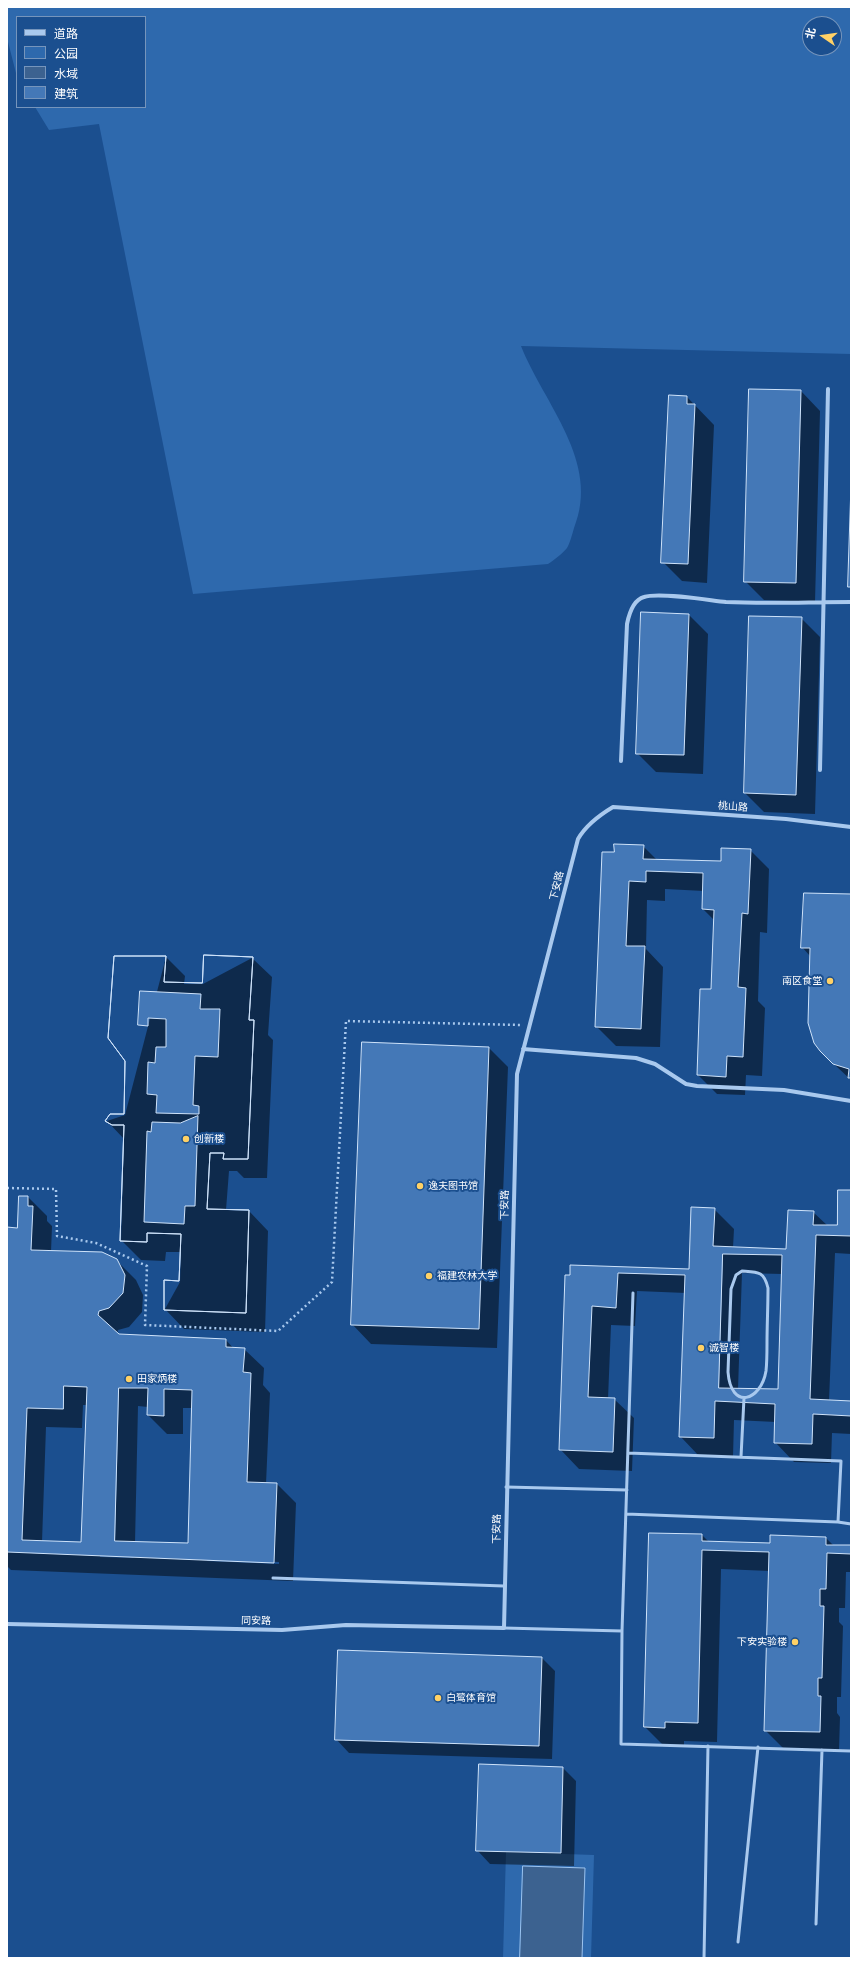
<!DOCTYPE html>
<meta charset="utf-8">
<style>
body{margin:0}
#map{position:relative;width:858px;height:1965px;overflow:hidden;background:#1b4f8f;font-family:Figtree,"Noto Sans SC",sans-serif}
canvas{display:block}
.frame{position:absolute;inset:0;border:8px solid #fff;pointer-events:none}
.legend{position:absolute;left:16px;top:16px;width:130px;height:92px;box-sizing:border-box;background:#1b4f8f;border:1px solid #7695bc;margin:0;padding:5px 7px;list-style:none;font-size:12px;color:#fff}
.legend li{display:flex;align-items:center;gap:8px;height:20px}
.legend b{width:20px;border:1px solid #7695bc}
.north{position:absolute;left:802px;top:16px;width:40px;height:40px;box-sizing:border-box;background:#1b4f8f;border:1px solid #7695bc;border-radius:50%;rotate:283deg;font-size:11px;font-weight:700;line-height:16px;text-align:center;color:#fff}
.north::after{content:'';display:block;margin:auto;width:14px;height:18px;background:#ffd166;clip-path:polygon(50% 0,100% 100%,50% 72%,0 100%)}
</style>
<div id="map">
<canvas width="858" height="1965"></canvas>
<div class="frame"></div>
<ul class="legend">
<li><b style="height:5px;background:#a9c9ee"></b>道路</li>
<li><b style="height:11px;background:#2e69ad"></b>公园</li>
<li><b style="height:11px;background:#3c6290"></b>水域</li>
<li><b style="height:11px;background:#4478b7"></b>建筑</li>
</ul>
<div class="north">北</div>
</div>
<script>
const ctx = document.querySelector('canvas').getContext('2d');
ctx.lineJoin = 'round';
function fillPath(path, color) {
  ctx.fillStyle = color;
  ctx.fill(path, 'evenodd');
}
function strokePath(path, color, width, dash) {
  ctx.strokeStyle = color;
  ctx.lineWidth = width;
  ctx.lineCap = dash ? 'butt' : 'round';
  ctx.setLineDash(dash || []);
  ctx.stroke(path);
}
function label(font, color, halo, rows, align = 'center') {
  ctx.font = font + ' Figtree,"Noto Sans SC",sans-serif';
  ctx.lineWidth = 4;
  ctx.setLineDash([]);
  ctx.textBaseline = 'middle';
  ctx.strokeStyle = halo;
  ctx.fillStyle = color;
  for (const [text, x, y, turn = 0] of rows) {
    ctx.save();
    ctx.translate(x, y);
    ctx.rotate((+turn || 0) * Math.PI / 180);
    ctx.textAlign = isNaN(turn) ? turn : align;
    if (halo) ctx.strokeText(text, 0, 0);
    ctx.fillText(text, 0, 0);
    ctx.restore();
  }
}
fillPath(new Path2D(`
 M7,7H851V354L521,346C544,404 601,462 574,528C572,535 570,543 567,548C562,554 554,560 548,564L193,594L99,124L49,130L35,107H145V17H17V77L7,38ZM810,24H834V48H810Z
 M506,1852L594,1855L591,1958H503Z`), '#2e69ad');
const water = new Path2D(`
 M523,1866L585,1868L582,1958H520Z`);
fillPath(water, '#3c6290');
strokePath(water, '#9cc4f0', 1);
fillPath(new Path2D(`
 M801,391L820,411L815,602L764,600L745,581Z
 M687,397L714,425L707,583L682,581L663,562Z
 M689,615L708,634L703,774L656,772L637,753Z
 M801,618L820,637L815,814L764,812L745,793Z
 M643,846L657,860L721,862L750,850L769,869L767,933L760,932L758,1001L765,1008L762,1076L746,1075L745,1095L717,1094L698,1075L712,990L714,920L703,909L704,891L665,889V901L647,900L646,949L663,967L660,1047L616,1046L596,1026L615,853Z
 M851,895V1080L820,1051L810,956L802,947Z
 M166,957L185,976L184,984H203L252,958L272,977L268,1035L273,1040L267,1178H244L237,1171H229L226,1210L249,1211L268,1231L265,1332L184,1329L165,1309L180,1282L181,1252H166L165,1261L141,1260L121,1240L124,1139L107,1121L125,1115Z
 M489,1048L508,1067L497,1348L371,1344L352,1324Z
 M851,1191V1254L835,1253L829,1401L851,1402V1434L832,1433L831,1463L794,1462L775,1442L776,1422L734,1420L733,1457L699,1456L680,1436L686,1293L637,1291L635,1326L611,1325L608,1399H614L634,1418L632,1471L579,1469L560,1449L571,1266L690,1270L714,1209L734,1229L733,1248L787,1250L813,1212L828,1226H838ZM742,1273L782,1274L779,1390L738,1389Z
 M28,1197L47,1216V1221L52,1226L51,1252L116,1260L136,1280L143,1295L142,1312L129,1327L118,1330L117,1334L226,1340L234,1349H244L264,1368L263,1385L270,1393L266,1484H277L296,1503L293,1581L11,1570L7,1566V1228L18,1229ZM83,1405H87L82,1543L42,1542L46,1427L82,1428ZM138,1406L148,1407V1415L167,1434H183V1408H192L189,1544L135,1543ZM100,1555L132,1556L134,1558L100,1557ZM207,1559L279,1562V1564L207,1561Z
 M702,1535L709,1542L771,1544L826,1538L834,1546H851V1572H846L845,1608H839V1622L843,1626L841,1697H837V1713L840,1717L839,1751L785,1750L765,1730L770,1571L721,1569L717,1742L684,1741V1746H664L645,1727Z
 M542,1658L555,1671L552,1759L349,1753L336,1739Z
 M563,1768L576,1781L574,1866L490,1864L477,1850Z`), '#0007');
const building = new Path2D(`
 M749,389L801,390L796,583L744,582Z
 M669,395L687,396V404H695L688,564L661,563Z
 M851,485V587H848Z
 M641,612L689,614L684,755L636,754Z
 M749,616L802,617L796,795L744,793Z
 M614,844L644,845L643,859L721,861V848L751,849L748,914L742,913L738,987L746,988L743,1057L727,1056L726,1077L697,1075L700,989H711L714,910L702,909L703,873L646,871V882L629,881L626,946H645L641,1029L595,1027L602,852H614Z
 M804,893L851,894V1078H848L849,1069L833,1064L820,1051L814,1043L808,1023L810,948H801Z
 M204,955L253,957L249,1020H254L248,1159H223L224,1153H210L207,1209L249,1210L246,1313L164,1310V1280L179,1281L181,1234L147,1233V1242L120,1241L124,1125H112L105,1121L110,1114H124L125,1061L108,1038L114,956H166L164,982L202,983ZM140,991L201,994L200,1009H220L218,1057L195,1056L193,1105L199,1106V1114L156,1113L157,1095L147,1094L148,1062L155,1063L156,1047H166V1019L148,1018V1026L138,1025ZM198,1116L195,1206H185L184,1224L144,1222L147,1131L151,1132L152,1122L180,1123Z
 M204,955L253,957L249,1020H254L248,1159H223L224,1153H210L207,1209L249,1210L246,1313L164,1310V1280L179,1281L181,1234L147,1233V1242L120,1241L124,1125H112L105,1121L110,1114H124L125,1061L108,1038L114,956H166L164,982L202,983Z
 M362,1042L489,1047L479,1329L351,1325Z
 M838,1190H851V1236L816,1235L810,1399L851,1401V1416L813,1414L812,1444L774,1443L775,1404L715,1401L714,1438L679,1437L685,1275L618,1273L616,1308L592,1306L588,1397L615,1398L613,1452L559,1450L565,1275H570V1265L689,1269L691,1207L715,1208L713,1246L786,1249L788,1210L814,1211L813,1225H837ZM723,1254L782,1255L778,1389L719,1388Z
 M19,1196H28V1206H33L31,1250L102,1252L117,1259L125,1275L123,1293L109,1308L99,1311L98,1315L119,1334L226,1339V1347L245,1348L243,1372L251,1373L247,1482L277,1483L274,1563L7,1552V1227L17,1228ZM64,1386L87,1387L81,1542L22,1540L27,1408L63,1409ZM119,1388H148L147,1415L164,1416V1389L192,1390L188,1543L115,1541Z
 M649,1533L702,1534V1541L770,1543V1535L826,1537V1545H851V1554L827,1553L826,1589H820V1606H824L822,1678H818V1696H821L820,1732L764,1731L769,1552L702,1550L698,1723L665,1722V1728L644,1727Z
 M338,1650L542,1657L539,1746L335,1740Z
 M479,1764L563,1767L561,1853L476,1851Z`);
fillPath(building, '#4478b7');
strokePath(building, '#cfe3fa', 1);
strokePath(new Path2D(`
 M7,1188L56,1189L57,1236L96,1243L147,1266L145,1325L278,1331L332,1282L346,1021L521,1025`), '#a9c9ee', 2.5, [2, 3]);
strokePath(new Path2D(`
 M742,1271C758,1272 764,1271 768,1288C768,1307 767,1325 767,1343C767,1352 767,1362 766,1371C761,1401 731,1411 728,1372L731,1289L736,1275Z
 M628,1453L841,1461L838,1522
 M741,1457L744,1398
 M506,1487L627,1490
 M626,1514L838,1522L851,1524
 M273,1578L504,1586
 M504,1628L622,1631L633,1293
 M622,1631L621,1744L851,1751
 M816,1924L822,1750
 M738,1942L758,1747
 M704,1958L708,1746`), '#a9c9ee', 3);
strokePath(new Path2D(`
 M621,761L627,624C629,614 633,600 644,597C659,592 707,600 726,602C767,604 809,602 851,602
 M820,770L828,389
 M523,1049L636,1058L655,1064L686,1084L697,1086L784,1090L851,1101
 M7,1624L282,1630L346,1625L504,1628L517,1074L578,839C586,825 598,816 613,807L786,819L851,827`), '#a9c9ee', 4);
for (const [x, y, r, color] of [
 [830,981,4,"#ffd166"],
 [186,1139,4,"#ffd166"],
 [420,1186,4,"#ffd166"],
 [429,1276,4,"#ffd166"],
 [701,1348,4,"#ffd166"],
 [129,1379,4,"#ffd166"],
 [795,1642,4,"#ffd166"],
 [438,1698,4,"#ffd166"]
]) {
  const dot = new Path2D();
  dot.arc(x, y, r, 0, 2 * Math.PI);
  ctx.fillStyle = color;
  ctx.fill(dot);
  strokePath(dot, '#1b4f8f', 1.5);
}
label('10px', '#fff', '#1b4f8f', [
 ["桃山路",733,807,4],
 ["下安路",557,886,-76],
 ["下安路",505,1205,-89],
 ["下安路",497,1529,-89],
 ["同安路",256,1621,1]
]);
label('10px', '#fff', '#1b4f8f', [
 ["南区食堂",822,981,"right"],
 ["创新楼",194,1139],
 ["逸夫图书馆",428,1186],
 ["福建农林大学",437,1276],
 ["诚智楼",709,1348],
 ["田家炳楼",137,1379],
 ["下安实验楼",787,1642,"right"],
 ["白鹭体育馆",446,1698]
], 'left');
</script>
